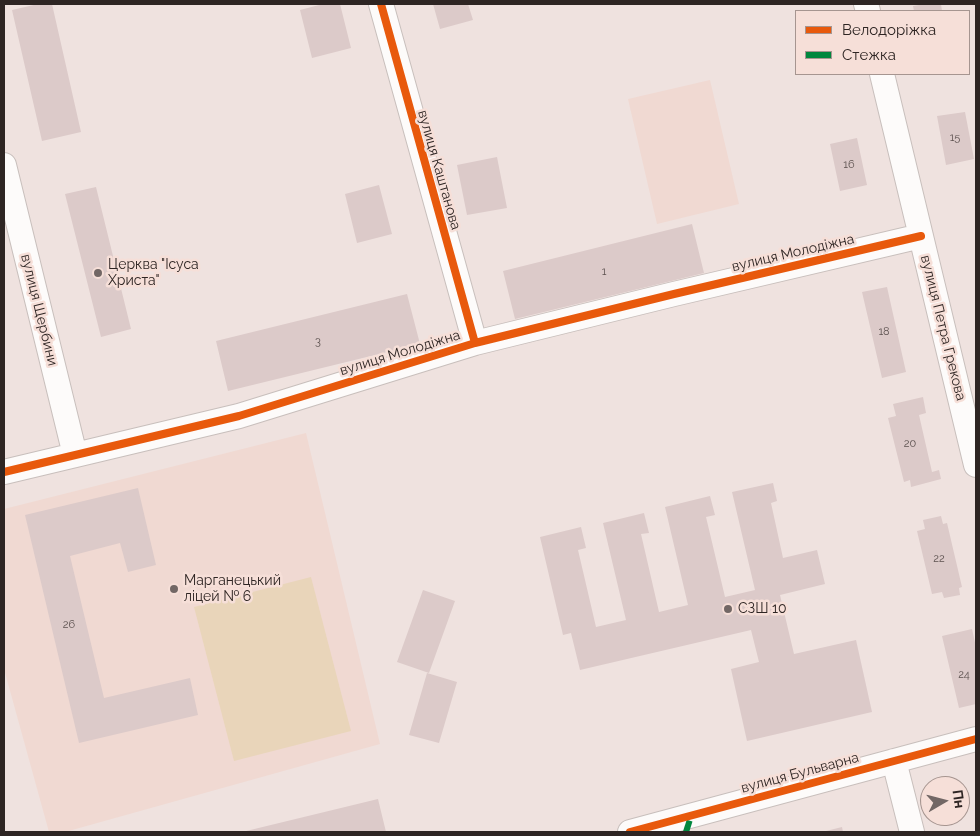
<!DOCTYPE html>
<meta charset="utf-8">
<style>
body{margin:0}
#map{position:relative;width:980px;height:836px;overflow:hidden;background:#efe2df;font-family:Raleway,sans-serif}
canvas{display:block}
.frame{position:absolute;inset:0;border:5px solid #2e2523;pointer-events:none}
.legend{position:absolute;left:795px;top:10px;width:175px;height:65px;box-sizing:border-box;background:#f6dfd8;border:1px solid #a69590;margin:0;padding:6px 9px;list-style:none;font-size:15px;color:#2e2523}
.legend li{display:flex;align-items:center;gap:10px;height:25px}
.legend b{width:25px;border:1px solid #a69590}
.north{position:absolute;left:920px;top:776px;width:50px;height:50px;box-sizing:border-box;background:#f6dfd8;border:1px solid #a69590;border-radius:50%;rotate:82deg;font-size:14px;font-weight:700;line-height:20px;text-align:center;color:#2e2523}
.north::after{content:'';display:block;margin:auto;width:18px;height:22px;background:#726765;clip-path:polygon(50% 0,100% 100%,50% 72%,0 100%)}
</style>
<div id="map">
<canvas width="980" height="836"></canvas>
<div class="frame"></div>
<ul class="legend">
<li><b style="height:6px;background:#e8590c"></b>Велодоріжка</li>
<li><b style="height:6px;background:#00873e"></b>Стежка</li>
</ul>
<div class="north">Пн</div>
</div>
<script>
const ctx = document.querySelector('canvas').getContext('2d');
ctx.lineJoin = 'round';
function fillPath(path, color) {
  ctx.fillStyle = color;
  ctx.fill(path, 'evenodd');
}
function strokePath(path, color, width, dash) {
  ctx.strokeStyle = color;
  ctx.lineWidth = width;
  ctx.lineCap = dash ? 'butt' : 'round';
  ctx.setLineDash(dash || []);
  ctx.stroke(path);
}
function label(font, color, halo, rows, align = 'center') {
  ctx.font = font + ' Raleway,sans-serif';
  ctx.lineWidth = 5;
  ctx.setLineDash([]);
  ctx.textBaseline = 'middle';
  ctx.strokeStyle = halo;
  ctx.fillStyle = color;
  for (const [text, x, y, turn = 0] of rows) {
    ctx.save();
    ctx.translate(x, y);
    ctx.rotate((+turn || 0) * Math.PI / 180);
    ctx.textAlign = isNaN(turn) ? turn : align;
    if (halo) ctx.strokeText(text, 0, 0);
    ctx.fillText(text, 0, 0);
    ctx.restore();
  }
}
fillPath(new Path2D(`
 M710,80L739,204L657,224L628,99Z
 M306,433L380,744L65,832H49L4,669V509Z`), '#f0d9d2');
fillPath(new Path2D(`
 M311,577L351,731L234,761L194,607Z`), '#e9d5ba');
fillPath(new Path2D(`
 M38,4H52L81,132L42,141L12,10Z
 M323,4H340L351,48L312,58L300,10Z
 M433,4H468L473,20L440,29Z
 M925,4H941L942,11H914L913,6Z
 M965,112L974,159L946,165L937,116Z
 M857,138L867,185L840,191L830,144Z
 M497,157L507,208L467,215L457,165Z
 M379,185L392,234L357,243L345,194Z
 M96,187L131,329L101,337L65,194Z
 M692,224L704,273L515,319L503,271Z
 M887,287L906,372L882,378L862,292Z
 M407,294L420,344L228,391L216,341Z
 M923,397L926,413L919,415L932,472L939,470L941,479L911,487L910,480L904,482L888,418L896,416L893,404Z
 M773,483L777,501L771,503L783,558L817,550L825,584L780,595L794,654L856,640L872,712L747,741L731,669L759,662L751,630L580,670L571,633L563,635L540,537L581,527L586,548L578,550L596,627L626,620L603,523L644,513L649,533L641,534L659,612L688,605L665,507L710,496L715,515L706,517L725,597L755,590L732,492Z
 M138,488L156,565L128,572L120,543L70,556L104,698L190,678L198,715L79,743L25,515Z
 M941,516L943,524L947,523L962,587L959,588L960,595L944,598L942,592L932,594L917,531L925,529L923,520Z
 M423,590L455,601L429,673L397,662Z
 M972,629L976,647V704L959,708L942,636Z
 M427,673L457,682L439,743L409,735Z
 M378,799L386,832H242Z
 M842,827L843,832H822Z`), '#dccac9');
const street = new Path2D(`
 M381,4L475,343
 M866,4L868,11
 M882,74L976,465
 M4,165L75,455
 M4,472L239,416L475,343L674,294L921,236
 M894,761L912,832
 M630,832L976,739`);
strokePath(street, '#c8bfbc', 26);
strokePath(street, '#fdfbfa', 24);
strokePath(new Path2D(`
 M686,832L691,816`), '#00873e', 6, [12, 6]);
strokePath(new Path2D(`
 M381,4L475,343
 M4,472L239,416L475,343L674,294L921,236
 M630,832L976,739`), '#e8590c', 8);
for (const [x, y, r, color] of [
 [98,273,5,"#726765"],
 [174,589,5,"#726765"],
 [728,609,5,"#726765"]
]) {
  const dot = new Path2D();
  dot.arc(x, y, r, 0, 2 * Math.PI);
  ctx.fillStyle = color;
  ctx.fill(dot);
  strokePath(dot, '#f6dfd8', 2);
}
label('11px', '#5d5250', null, [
 ["15",955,138],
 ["16",849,165],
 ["1",604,272],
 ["18",884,332],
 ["3",318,342],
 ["20",910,444],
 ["22",939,559],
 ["26",69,625],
 ["24",964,675]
]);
label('14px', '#2e2523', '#f6dfd8', [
 ["вулиця Каштанова",439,170,74],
 ["вулиця Молодіжна",793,253,-13],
 ["вулиця Щербини",39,310,76],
 ["вулиця Петра Грекова",943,328,76],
 ["вулиця Молодіжна",400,353,-17],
 ["вулиця Бульварна",800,773,-15]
]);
label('14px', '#2e2523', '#f6dfd8', [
 ["Церква \"Ісуса",108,265],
 ["Христа\"",108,281],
 ["Марганецький",184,581],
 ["ліцей № 6",184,597],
 ["СЗШ 10",738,609]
], 'left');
</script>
